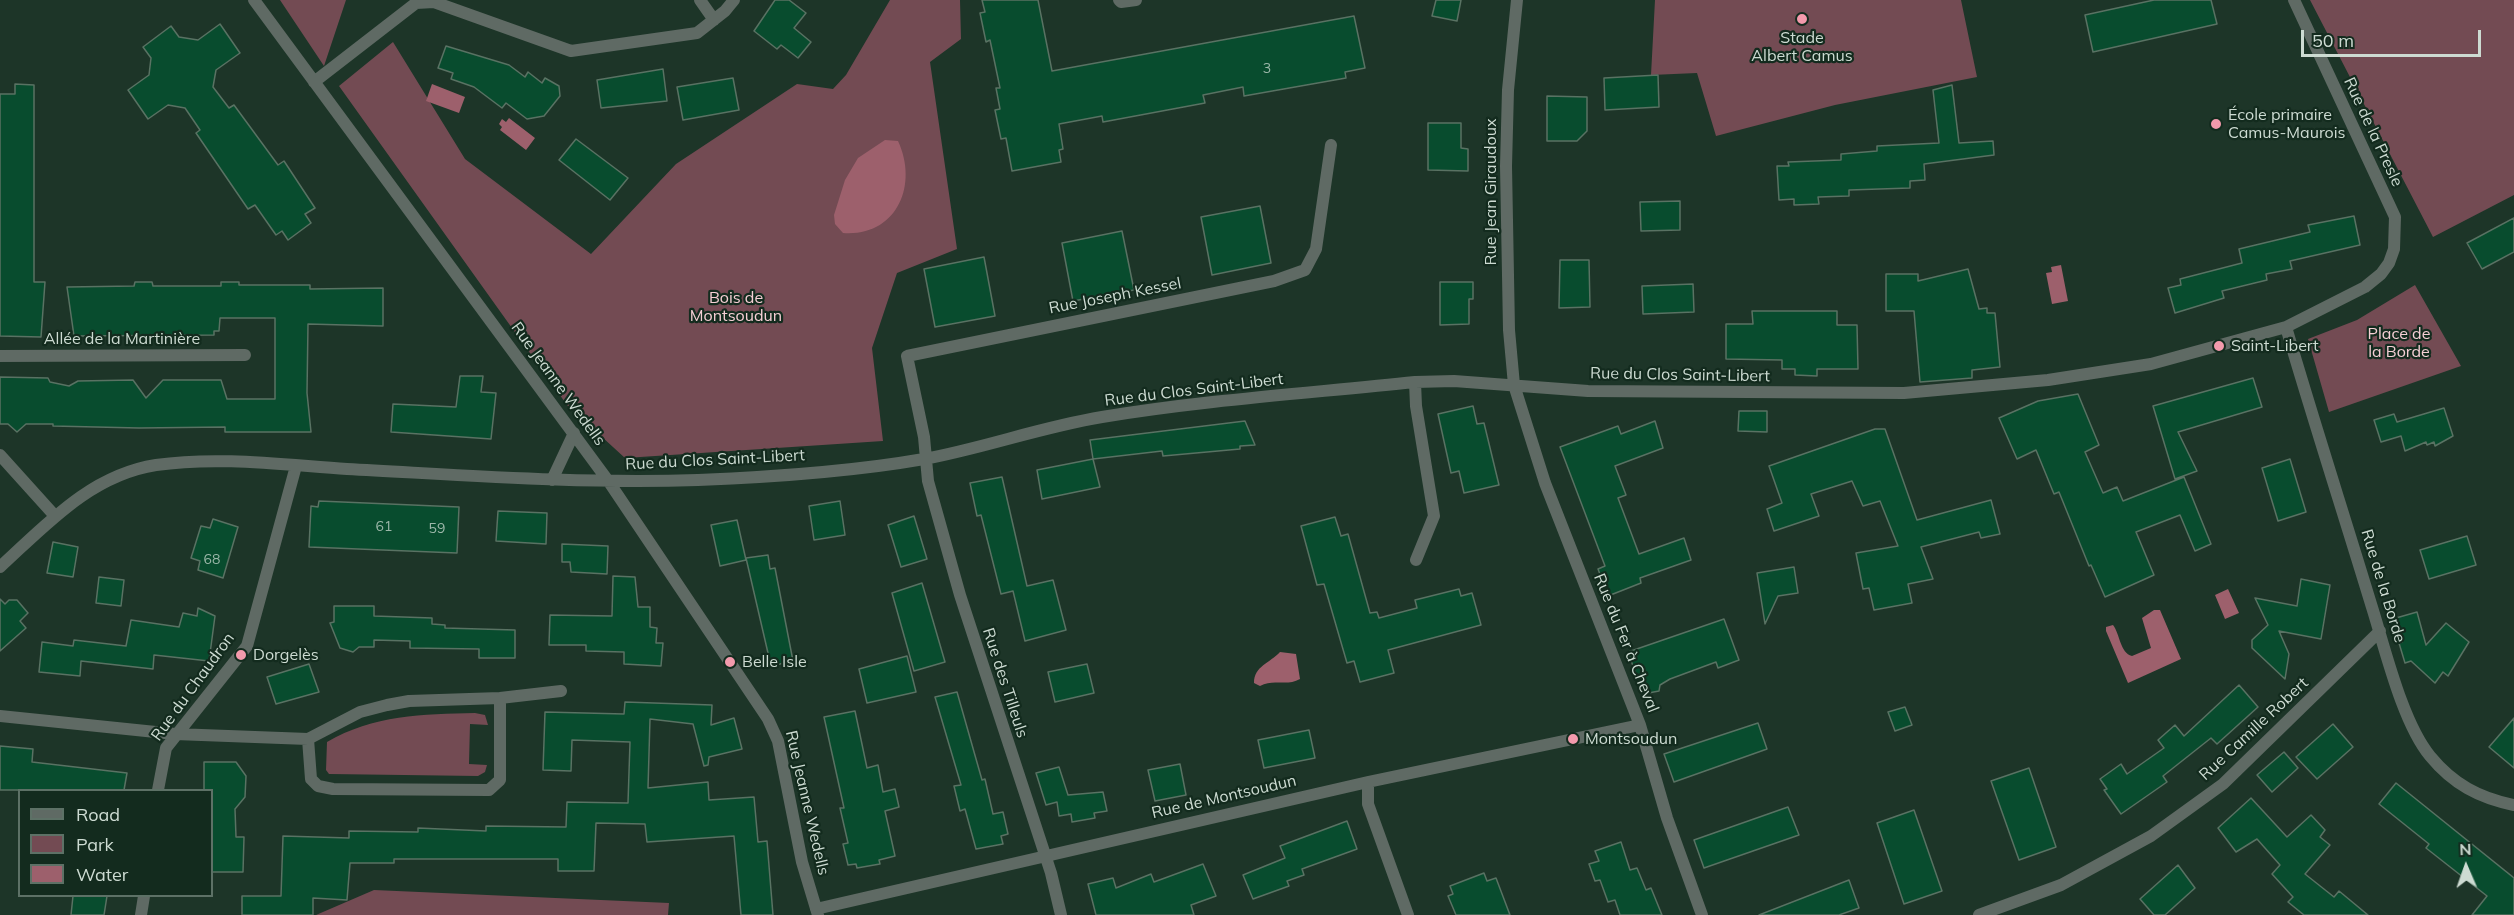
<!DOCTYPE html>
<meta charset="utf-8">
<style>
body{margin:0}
#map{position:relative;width:2514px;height:915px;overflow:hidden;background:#1d3528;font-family:Mulish,sans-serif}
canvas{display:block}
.legend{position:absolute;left:18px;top:789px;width:195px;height:108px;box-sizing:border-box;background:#132b1e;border:2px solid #5d7166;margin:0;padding:8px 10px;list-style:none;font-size:18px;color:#cddbd2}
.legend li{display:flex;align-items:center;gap:12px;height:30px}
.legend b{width:30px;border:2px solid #5d7166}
.north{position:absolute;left:2436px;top:837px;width:60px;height:60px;-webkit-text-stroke:4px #132b1e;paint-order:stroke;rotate:358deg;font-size:16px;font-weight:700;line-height:24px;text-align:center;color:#cddbd2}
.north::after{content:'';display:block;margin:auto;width:21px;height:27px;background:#cddbd2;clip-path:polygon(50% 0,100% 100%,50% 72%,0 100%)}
.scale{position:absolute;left:2301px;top:30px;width:180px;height:27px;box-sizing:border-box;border:3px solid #cddbd2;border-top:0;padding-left:8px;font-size:18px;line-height:21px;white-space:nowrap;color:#cddbd2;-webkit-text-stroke:4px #132b1e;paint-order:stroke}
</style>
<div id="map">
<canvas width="2514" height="915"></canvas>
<ul class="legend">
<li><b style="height:8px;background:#5f6a64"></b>Road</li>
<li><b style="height:16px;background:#734b53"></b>Park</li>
<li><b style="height:16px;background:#9d606c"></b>Water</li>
</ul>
<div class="north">N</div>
<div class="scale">50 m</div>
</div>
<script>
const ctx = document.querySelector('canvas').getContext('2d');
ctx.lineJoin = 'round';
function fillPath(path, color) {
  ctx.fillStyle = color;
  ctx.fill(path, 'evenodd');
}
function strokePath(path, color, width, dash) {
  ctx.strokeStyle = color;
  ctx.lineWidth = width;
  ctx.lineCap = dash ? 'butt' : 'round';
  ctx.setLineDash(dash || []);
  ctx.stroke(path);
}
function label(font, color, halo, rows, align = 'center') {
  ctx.font = font + ' Mulish,sans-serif';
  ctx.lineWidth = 4.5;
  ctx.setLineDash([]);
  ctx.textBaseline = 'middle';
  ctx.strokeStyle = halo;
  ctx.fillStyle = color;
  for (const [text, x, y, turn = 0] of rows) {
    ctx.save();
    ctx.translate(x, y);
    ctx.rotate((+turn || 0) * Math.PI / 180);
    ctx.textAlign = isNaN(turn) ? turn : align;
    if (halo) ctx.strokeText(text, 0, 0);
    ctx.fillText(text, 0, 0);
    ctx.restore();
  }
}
fillPath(new Path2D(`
 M280,0H346L324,66Z
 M890,0H960L961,39L930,62L957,249L897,273L872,348L883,441L625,458L567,405L339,86L393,42L465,159L591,254L676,164L797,84L833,89L846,75Z
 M1655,0H1961L1977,77L1835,105L1716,136L1697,73L1651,75Z
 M2310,0H2514V195L2433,237Z
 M2415,285L2461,366L2329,412L2308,339L2357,320Z
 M475,713L485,715L488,725L470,724L469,764L487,765L485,772L478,776L329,774L326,770L327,742C373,715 423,714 475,713Z
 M374,890L669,903L668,915H316Z`), '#734b53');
fillPath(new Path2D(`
 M432,84L465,97L459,113L426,101Z
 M509,118L535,138L526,150L500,130L502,127L499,124L502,119L506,122Z
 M885,140L898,141C919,186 896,237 843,233L835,224L834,215L845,180L858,158Z
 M2061,265L2068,301L2052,304L2046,273L2052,272L2051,267Z
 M2228,589L2239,613L2225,619L2215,595Z
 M2154,610H2160L2181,659L2128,683L2106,631V627L2113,625C2120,634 2120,653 2132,656L2151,648L2142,618Z
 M1280,652L1296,654L1300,679C1286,687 1274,678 1260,686L1254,683C1254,666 1270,663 1280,652Z`), '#9d606c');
const building = new Path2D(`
 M775,0H789L806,13L794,28L811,42L798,58L781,45L777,49L754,31Z
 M982,0H1038L1052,71L1354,16L1365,68L1345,72L1346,78L1244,96L1243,87L1203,95L1205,103L1103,122L1102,116L1059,124L1063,149L1059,150L1061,162L1012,171L1006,138L1001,139L995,110L1000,109L996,88H1000L990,40L986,42L980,13L985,12Z
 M1436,0H1461L1457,21L1432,16Z
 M2154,0H2211L2217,24L2093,52L2085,15Z
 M220,24L240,53L216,70L213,87L229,108L234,105L278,165L284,161L315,208L305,214L311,223L288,240L282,231L276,235L255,205L248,209L196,133L200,130L185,108L168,105L148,119L128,90L149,75L151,58L143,47L171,26L179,37L198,40Z
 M446,46L509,65L525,77L528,72L542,83L545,78L559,86L560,96L544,116L527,119L506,103L502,108L474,87L451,79L453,73L438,68Z
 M663,69L667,101L601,108L597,80Z
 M1658,75L1659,107L1605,110L1604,78Z
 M733,78L739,110L683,120L677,87Z
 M15,84L34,85V282H45L41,337L0,336V94H15Z
 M1952,85L1959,143L1993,141L1994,155L1924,164L1925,180L1910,181V188L1849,190V196L1818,197L1819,204L1794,205V199L1779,200L1777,166H1789L1788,162L1841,160V154L1877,151V146L1939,143L1933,90Z
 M1547,96L1587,97V131L1577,141H1547Z
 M1428,123H1461V148L1468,149V171L1428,170Z
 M576,139L628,178L610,200L559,160Z
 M1680,201V230L1641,231L1640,202Z
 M1260,206L1271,263L1212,275L1201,217Z
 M2354,216L2360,245L2290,261L2292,269L2266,274L2267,280L2222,291L2224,298L2175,313L2168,288L2181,285L2180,279L2242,263L2239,249L2310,232L2308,225Z
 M2514,218V252L2482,269L2467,243Z
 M1122,231L1134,290L1073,301L1062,243Z
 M984,257L995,316L935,327L924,269Z
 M1560,260H1589L1590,307L1559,308Z
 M1968,269L1979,309L1987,308V313H1995L2000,367L1972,370V378L1920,382L1914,311H1886V274H1918V281Z
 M135,282H152L153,286H221V282H239V285H310V289L383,288V326L308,324L307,393L311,432H225V427L139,428L53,426V424H26L17,432L8,424H0V377L48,378L50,382L69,386L78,381L133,380L146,398L163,380H221L227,399H275V318H220L219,331H214V335L74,336L67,287L134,286Z
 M1440,282H1473V299H1469V324L1440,325Z
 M1693,284L1694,312L1643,314L1642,286Z
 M1752,311H1837V325H1857L1858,369H1817V376L1795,375V369H1782V360L1726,359V324H1753Z
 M460,376H483L481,392L496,393L491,439L391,432L393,404L456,407Z
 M2253,378L2262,407L2178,432L2197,471L2175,479L2153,406Z
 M2078,394L2099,445L2085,452L2103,493L2117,487L2123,501L2184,477L2211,544L2195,551L2180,515L2136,532L2154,575L2105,597L2091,565L2089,566L2059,492L2054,494L2036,450L2017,459L1999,418L2038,401Z
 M1473,406L1477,424L1484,423L1499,485L1464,493L1459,471L1451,473L1438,414Z
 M2444,408L2453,436L2435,446L2434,442L2427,445L2426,442L2405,451L2401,436L2381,442L2374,420L2394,414L2397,422Z
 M1739,411H1767V432L1738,431Z
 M1245,421L1255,445L1240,446V449L1163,456L1162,451L1093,459L1090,440Z
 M1655,421L1663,448L1615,466L1626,495L1618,498L1639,554L1684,538L1691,560L1640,578L1641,583L1608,596L1598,569L1605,566L1560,447L1618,426L1621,434Z
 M1875,429H1885L1917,520L1991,500L2000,534L1981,538L1979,532L1921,547L1933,579L1908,584L1912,603L1874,610L1869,588L1863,589L1856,553L1898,546L1880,501L1863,506L1852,481L1811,494L1819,516L1774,531L1767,509L1782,503L1769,466Z
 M1093,459L1100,487L1042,499L1037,470Z
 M2290,459L2306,512L2278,521L2262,468Z
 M1002,477L1027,586L1053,580L1066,630L1025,641L1013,591L1001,594L981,515L977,516L970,483Z
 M319,501L459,507L457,553L309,547L311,506L318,507Z
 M840,501L845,535L814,540L809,506Z
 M498,511L547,513L546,544L496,541Z
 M914,516L927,559L901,567L888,525Z
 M1335,517L1341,536L1348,534L1370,613L1377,612L1379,618L1417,608L1415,600L1459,589L1461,596L1472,593L1481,625L1388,650L1394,673L1360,682L1354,661L1347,663L1324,584L1317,585L1301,526Z
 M213,519L238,527L223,578L198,570L200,561L191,558L201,526L210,528Z
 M737,520L746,560L720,566L711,525Z
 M2467,536L2476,565L2429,579L2420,550Z
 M53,542L78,547L73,577L47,573Z
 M562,544L608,546L607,574L571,572L570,562H562Z
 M768,555L770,569L775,568L793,661L771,666L746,558Z
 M1794,567L1798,593L1778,596L1765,624L1757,573Z
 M613,576L635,577L638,607H650V627L657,628L656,643H663L661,666L624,664V652L586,651V645H549L550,615L612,616Z
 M99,577L124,580L121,606L96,603Z
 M2301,579L2330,585L2321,639L2279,631L2289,654L2285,679L2252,648V640L2268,625L2255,598L2297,606Z
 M922,583L945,662L914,671L892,593Z
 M0,599L5,604L9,600H17L28,613L20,621L26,628L0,651Z
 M334,606H374V616L432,618V624L445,625V628L515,630V658H479V649L410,648V641L374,640V647H359L353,652L340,648L330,623L334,622Z
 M198,608L215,616L209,661L154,655L153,669L81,661L80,676L39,672L42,642L73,646L74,640L126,646L131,620L179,627L183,613L197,616Z
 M2417,612L2426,645L2446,623L2469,642L2448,676L2443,672L2435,683L2411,661L2405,663L2399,643L2402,642L2396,618Z
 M1724,619L1739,660L1718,668L1716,662L1670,679L1660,685L1659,691L1643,694L1628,652Z
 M907,656L916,692L867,703L859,669Z
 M309,664L319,692L276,704L267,677Z
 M1087,664L1094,693L1055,702L1048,672Z
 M2239,685L2258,707L2217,744L2211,738L2163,776L2167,782L2121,814L2104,790L2107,789L2100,779L2121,764L2127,774L2164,748L2158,740L2175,725L2184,736Z
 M957,692L982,780L985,779L993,814L1003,812L1008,834L1001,836L1003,844L976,849L965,809L960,811L954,786L961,785L935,697Z
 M625,702L712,705L711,725L734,718L742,749L709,757L708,765L704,766L693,724L650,719L648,788L708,782L709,800L754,797L758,842L767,841L773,915H741L734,836L647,842L645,824L596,823L594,871H558V859H394V863H350L347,900L313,898V915H242V896H281L283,836L349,838V831L418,832V828L486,831V826L566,827L567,802L628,803L630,742L572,740L571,771L543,770L545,712L624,714Z
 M1905,707L1912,725L1895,731L1888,712Z
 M855,711L867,768L878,765L883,792L895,789L899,807L885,811L895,856L879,860L880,864L857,868L856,864L848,865L843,844L848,843L840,808H844L824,717Z
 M2514,718V768L2489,747Z
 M1758,723L1767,749L1674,782L1664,754Z
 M2333,724L2353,747L2317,779L2296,757Z
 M1309,730L1315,758L1264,768L1258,740Z
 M0,746L33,749L32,762L127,773L124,790H0Z
 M2284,752L2298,768L2272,792L2257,775Z
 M204,762H236L246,776L245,797L235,809L236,837H244L243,872H212V790H204Z
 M1180,764L1186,795L1155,801L1148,770Z
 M1059,767L1068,795L1103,792L1107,811L1094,813L1095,818L1072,822L1071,814L1059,816L1057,802L1046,805L1036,773Z
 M2029,768L2056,847L2019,860L1991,781Z
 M2396,783L2514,878V915H2472L2487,896L2426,848L2429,844L2379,804Z
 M2251,798L2287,837L2311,815L2325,830L2320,837L2330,845L2305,874L2334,897L2339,891L2368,915H2304L2288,902L2293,897L2272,874L2280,865L2257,839L2236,852L2218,828Z
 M1788,807L1799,835L1704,868L1694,840Z
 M1914,810L1942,891L1904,904L1877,823Z
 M1347,821L1357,849L1302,869L1304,875L1287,881L1289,886L1253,899L1243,875L1285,858L1280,846Z
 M1621,842L1630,870L1637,868L1646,890L1651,888L1662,915H1620L1615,900L1608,902L1600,880L1595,881L1589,864L1599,861L1595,851Z
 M1203,864L1216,896L1191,905L1194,915H1096L1088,884L1113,878L1116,888L1151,874L1154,882Z
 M2178,865L2195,888L2165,915H2154L2140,899Z
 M1484,873L1487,881L1496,878L1510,915H1456L1448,896L1453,894L1450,886Z
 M1849,880L1859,908L1839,915H1759Z
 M73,896H107L104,915H71Z`);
fillPath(building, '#084c2e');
strokePath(building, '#597263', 1.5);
strokePath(new Path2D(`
 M254,0L609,482L768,719L778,741L802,862L818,915
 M700,0L714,20
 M1119,0L1121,2L1136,0
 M1517,0L1508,90L1506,166L1509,330L1514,385L1545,483L1640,725L1667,818L1702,915
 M314,82L416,3L434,2L571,51L697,33L725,11L734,0
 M2286,327C2313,419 2343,512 2371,604C2385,648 2402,722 2430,756C2453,784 2479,798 2514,805
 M0,356L245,355
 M1415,382L1416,406L1434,516L1416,560
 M0,455L55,516
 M552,480L574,433
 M0,567C47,524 91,475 156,465C218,456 285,465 347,469C464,475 580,484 698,480C773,477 850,472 924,459C984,448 1041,427 1102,417C1205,400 1311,393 1415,382L1454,381L1588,391L1904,393L2048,380L2151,364L2286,327L2365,287L2381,274L2389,263L2394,249L2395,217L2294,0
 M0,716L175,734L308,739L360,712L387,705L409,701L500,698L561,691
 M308,739L311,779L318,786L333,789L489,790L500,780V698
 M1368,782V804L1408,915
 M158,790L166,748L247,646L296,466
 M816,909L1368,782L1640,725
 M141,915L144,896
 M1061,915L1051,873L960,595L928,481L924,437L907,356L1274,281L1305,270L1316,249L1331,145
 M1979,915L2061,885L2151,836L2223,784L2380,631`), '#5f6a64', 12);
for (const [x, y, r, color] of [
 [1802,19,6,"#f39aac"],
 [2216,124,6,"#f39aac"],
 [2219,346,6,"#f39aac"],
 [241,655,6,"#f39aac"],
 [730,662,6,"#f39aac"],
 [1573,739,6,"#f39aac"]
]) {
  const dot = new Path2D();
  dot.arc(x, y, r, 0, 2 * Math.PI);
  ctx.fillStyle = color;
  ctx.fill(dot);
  strokePath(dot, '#132b1e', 2);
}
label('14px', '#9cb7a9', null, [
 ["3",1267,69],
 ["61",384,527],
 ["59",437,529],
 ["68",212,560]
]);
label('16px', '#cddbd2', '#132b1e', [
 ["Stade",1802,38,"center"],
 ["Albert Camus",1802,56,"center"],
 ["École primaire",2228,115],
 ["Camus-Maurois",2228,133],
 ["Saint-Libert",2231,346],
 ["Dorgelès",253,655],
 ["Belle Isle",742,662],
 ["Montsoudun",1585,739]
], 'left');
label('16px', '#cddbd2', '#132b1e', [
 ["Rue de la Presle",2373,132,65],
 ["Rue Jean Giraudoux",1491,192,-90],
 ["Rue Joseph Kessel",1115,296,-11],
 ["Allée de la Martinière",122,339],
 ["Rue du Clos Saint-Libert",1680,375,1],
 ["Rue Jeanne Wedells",558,384,54],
 ["Rue du Clos Saint-Libert",1194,390,-7],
 ["Rue du Clos Saint-Libert",715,460,-3],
 ["Rue de la Borde",2383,586,73],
 ["Rue du Fer à Cheval",1626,643,68],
 ["Rue des Tilleuls",1005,683,72],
 ["Rue du Chaudron",193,687,-54],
 ["Rue Camille Robert",2254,729,-43],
 ["Rue de Montsoudun",1224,797,-13],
 ["Rue Jeanne Wedells",807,803,77]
]);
label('16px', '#f6cfd5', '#132b1e', [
 ["Bois de",736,298],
 ["Montsoudun",736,316],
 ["Place de",2399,334],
 ["la Borde",2399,352]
]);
</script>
